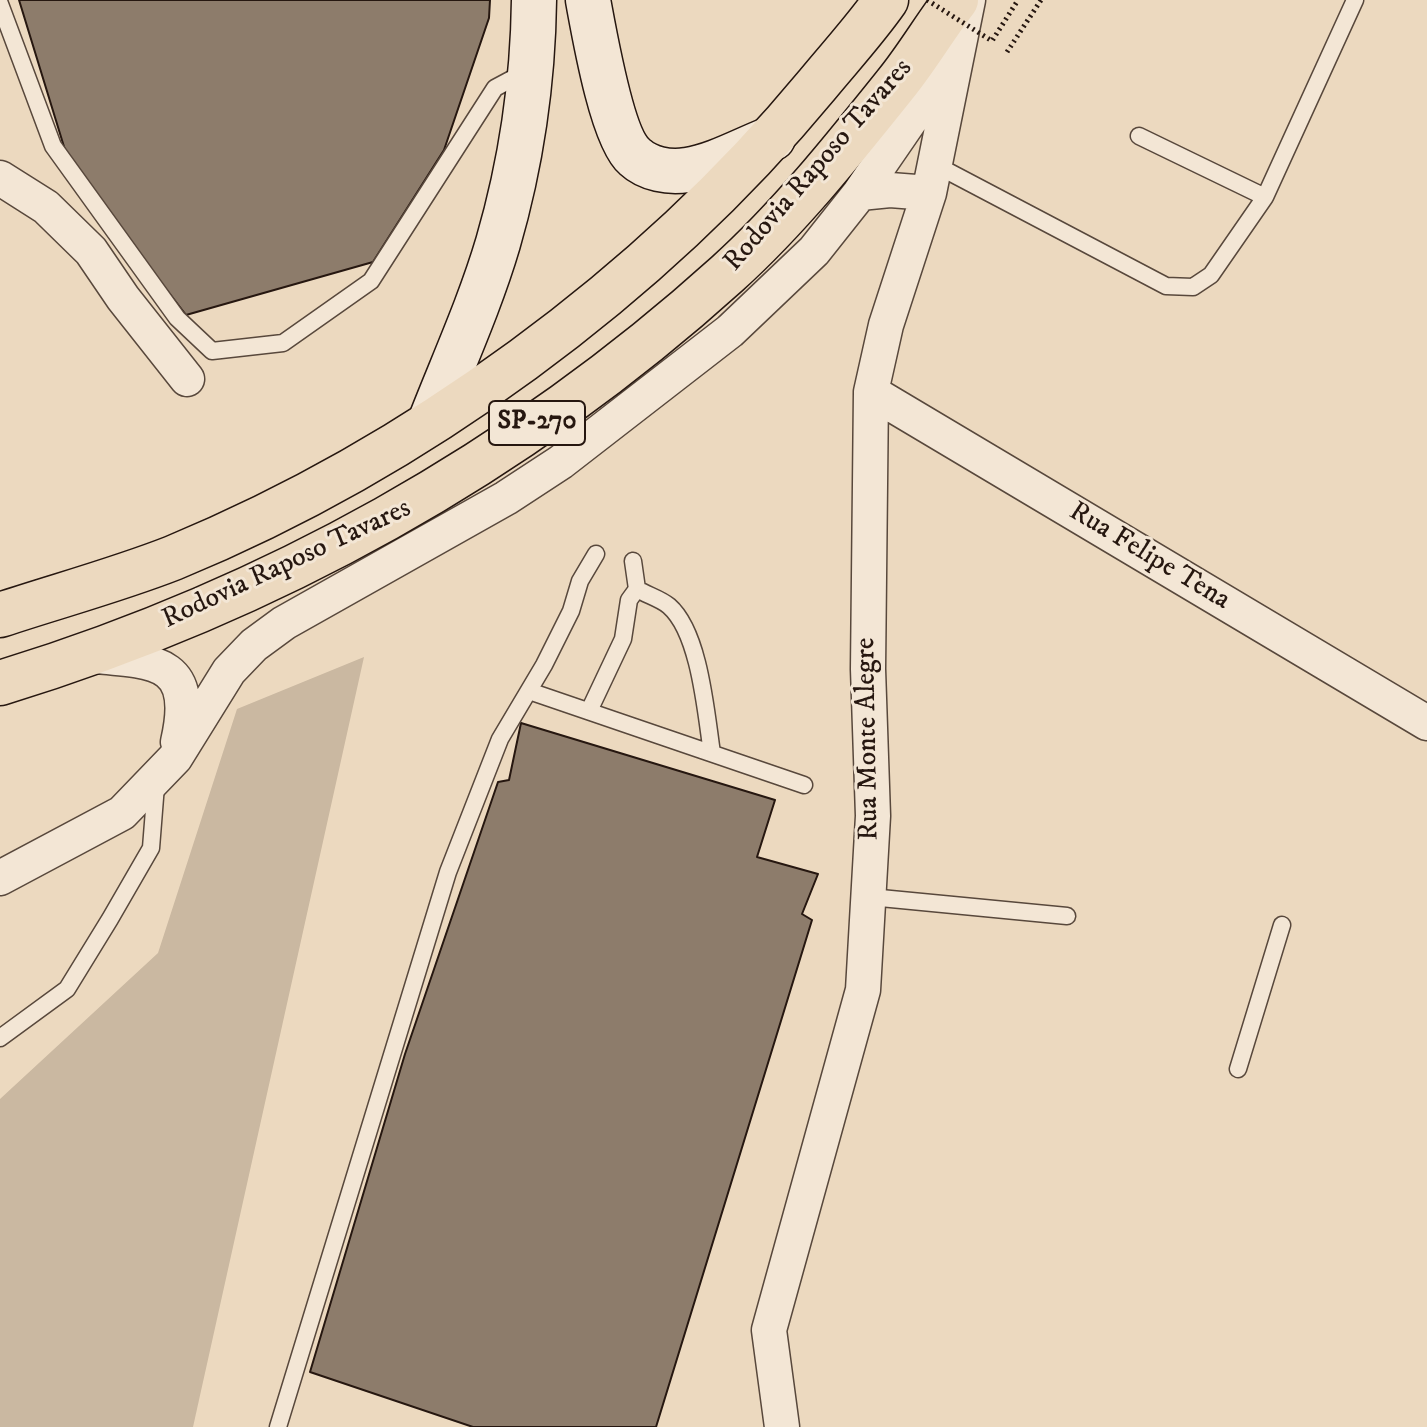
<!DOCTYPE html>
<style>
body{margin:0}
canvas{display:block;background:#ecd9bf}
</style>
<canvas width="1427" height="1427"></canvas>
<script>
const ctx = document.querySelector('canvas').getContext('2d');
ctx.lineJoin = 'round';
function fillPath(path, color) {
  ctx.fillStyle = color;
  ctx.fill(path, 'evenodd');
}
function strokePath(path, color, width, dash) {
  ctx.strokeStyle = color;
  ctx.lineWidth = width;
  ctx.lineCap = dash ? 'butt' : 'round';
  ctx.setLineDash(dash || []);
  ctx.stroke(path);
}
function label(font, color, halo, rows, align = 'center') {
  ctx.font = font + ' "IM FELL DW Pica",serif';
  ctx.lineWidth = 6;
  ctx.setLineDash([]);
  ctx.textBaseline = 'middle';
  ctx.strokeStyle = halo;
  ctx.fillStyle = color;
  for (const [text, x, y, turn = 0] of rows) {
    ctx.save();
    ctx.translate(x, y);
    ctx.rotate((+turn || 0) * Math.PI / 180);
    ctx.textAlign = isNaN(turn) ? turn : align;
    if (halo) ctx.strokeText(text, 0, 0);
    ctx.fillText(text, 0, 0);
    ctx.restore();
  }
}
fillPath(new Path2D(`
 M364,657L193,1427H0V1099L158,953L237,709Z`), '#cab8a1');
const building = new Path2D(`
 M19,0H490L489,18L444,150L373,262L186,315L69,163Z
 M521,723L775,800L757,857L818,874L802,914L812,920L656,1427H473L310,1372L405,1054L498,782L509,780Z`);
fillPath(building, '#8d7c6b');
strokePath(building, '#261710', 2);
const lane = new Path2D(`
 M0,4L53,146L177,318L212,351L283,343L371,281L495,88L525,72
 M934,164L1166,286L1193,287L1211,275L1265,197L1139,136
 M1265,197L1355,0
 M637,589C647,595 661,599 669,606C700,633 706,714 712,753
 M529,691L804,785
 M589,711L623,639L629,600L637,589L633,561
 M870,897L1067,916
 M0,1038L67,989L110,919L151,848L156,785
 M1238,1069L1282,925
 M278,1427L448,872L500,739L544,665L571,611L580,581L596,554`);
const street = new Path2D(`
 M0,178L46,207L91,251L123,298L187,379
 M860,193L890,190L929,193
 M871,392L1427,723
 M92,656C160,661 196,663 178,742
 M0,878L122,813L175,758L229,671L254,645L284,623L506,498L561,462L730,331L814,251L860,193L950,62
 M782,1427L769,1330L863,990L873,816L868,669L871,392L886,325L929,193L968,0`);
const secondary = new Path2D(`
 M588,0C594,32 612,138 635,157C648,169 669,173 687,170C715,166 746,148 773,138
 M430,422C453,363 480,304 498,243C521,164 533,82 534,0`);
const highway = new Path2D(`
 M0,615C57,596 117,580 173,558C415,458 650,287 817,85C840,57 865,30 886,0
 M0,683C269,601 518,463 727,274C789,218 844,149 896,84C918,57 935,27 956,0`);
strokePath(lane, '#58483c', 19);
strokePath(street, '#58483c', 37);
strokePath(secondary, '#261710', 47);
strokePath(highway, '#261710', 47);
strokePath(new Path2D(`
 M1007,52L1041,0`), '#261710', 5, [2, 4]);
strokePath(lane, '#f3e6d5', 16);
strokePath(street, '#f3e6d5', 34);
strokePath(secondary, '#f3e6d5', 44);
strokePath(highway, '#ecd9bf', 44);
strokePath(new Path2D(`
 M927,0L992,41L1018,0`), '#261710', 5, [2, 4]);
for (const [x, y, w] of [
 [537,423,96]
]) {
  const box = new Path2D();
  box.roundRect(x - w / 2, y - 22, w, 44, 6);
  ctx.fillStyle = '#f3e6d5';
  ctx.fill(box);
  strokePath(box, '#261710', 2);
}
label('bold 26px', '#261710', null, [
 ["SP-270",537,423]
]);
label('28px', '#261710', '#f3e6d5', [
 ["Rodovia Raposo Tavares",819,166,-49],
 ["Rua Felipe Tena",1149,557,31],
 ["Rodovia Raposo Tavares",287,565,-25],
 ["Rua Monte Alegre",869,739,-91]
]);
</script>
